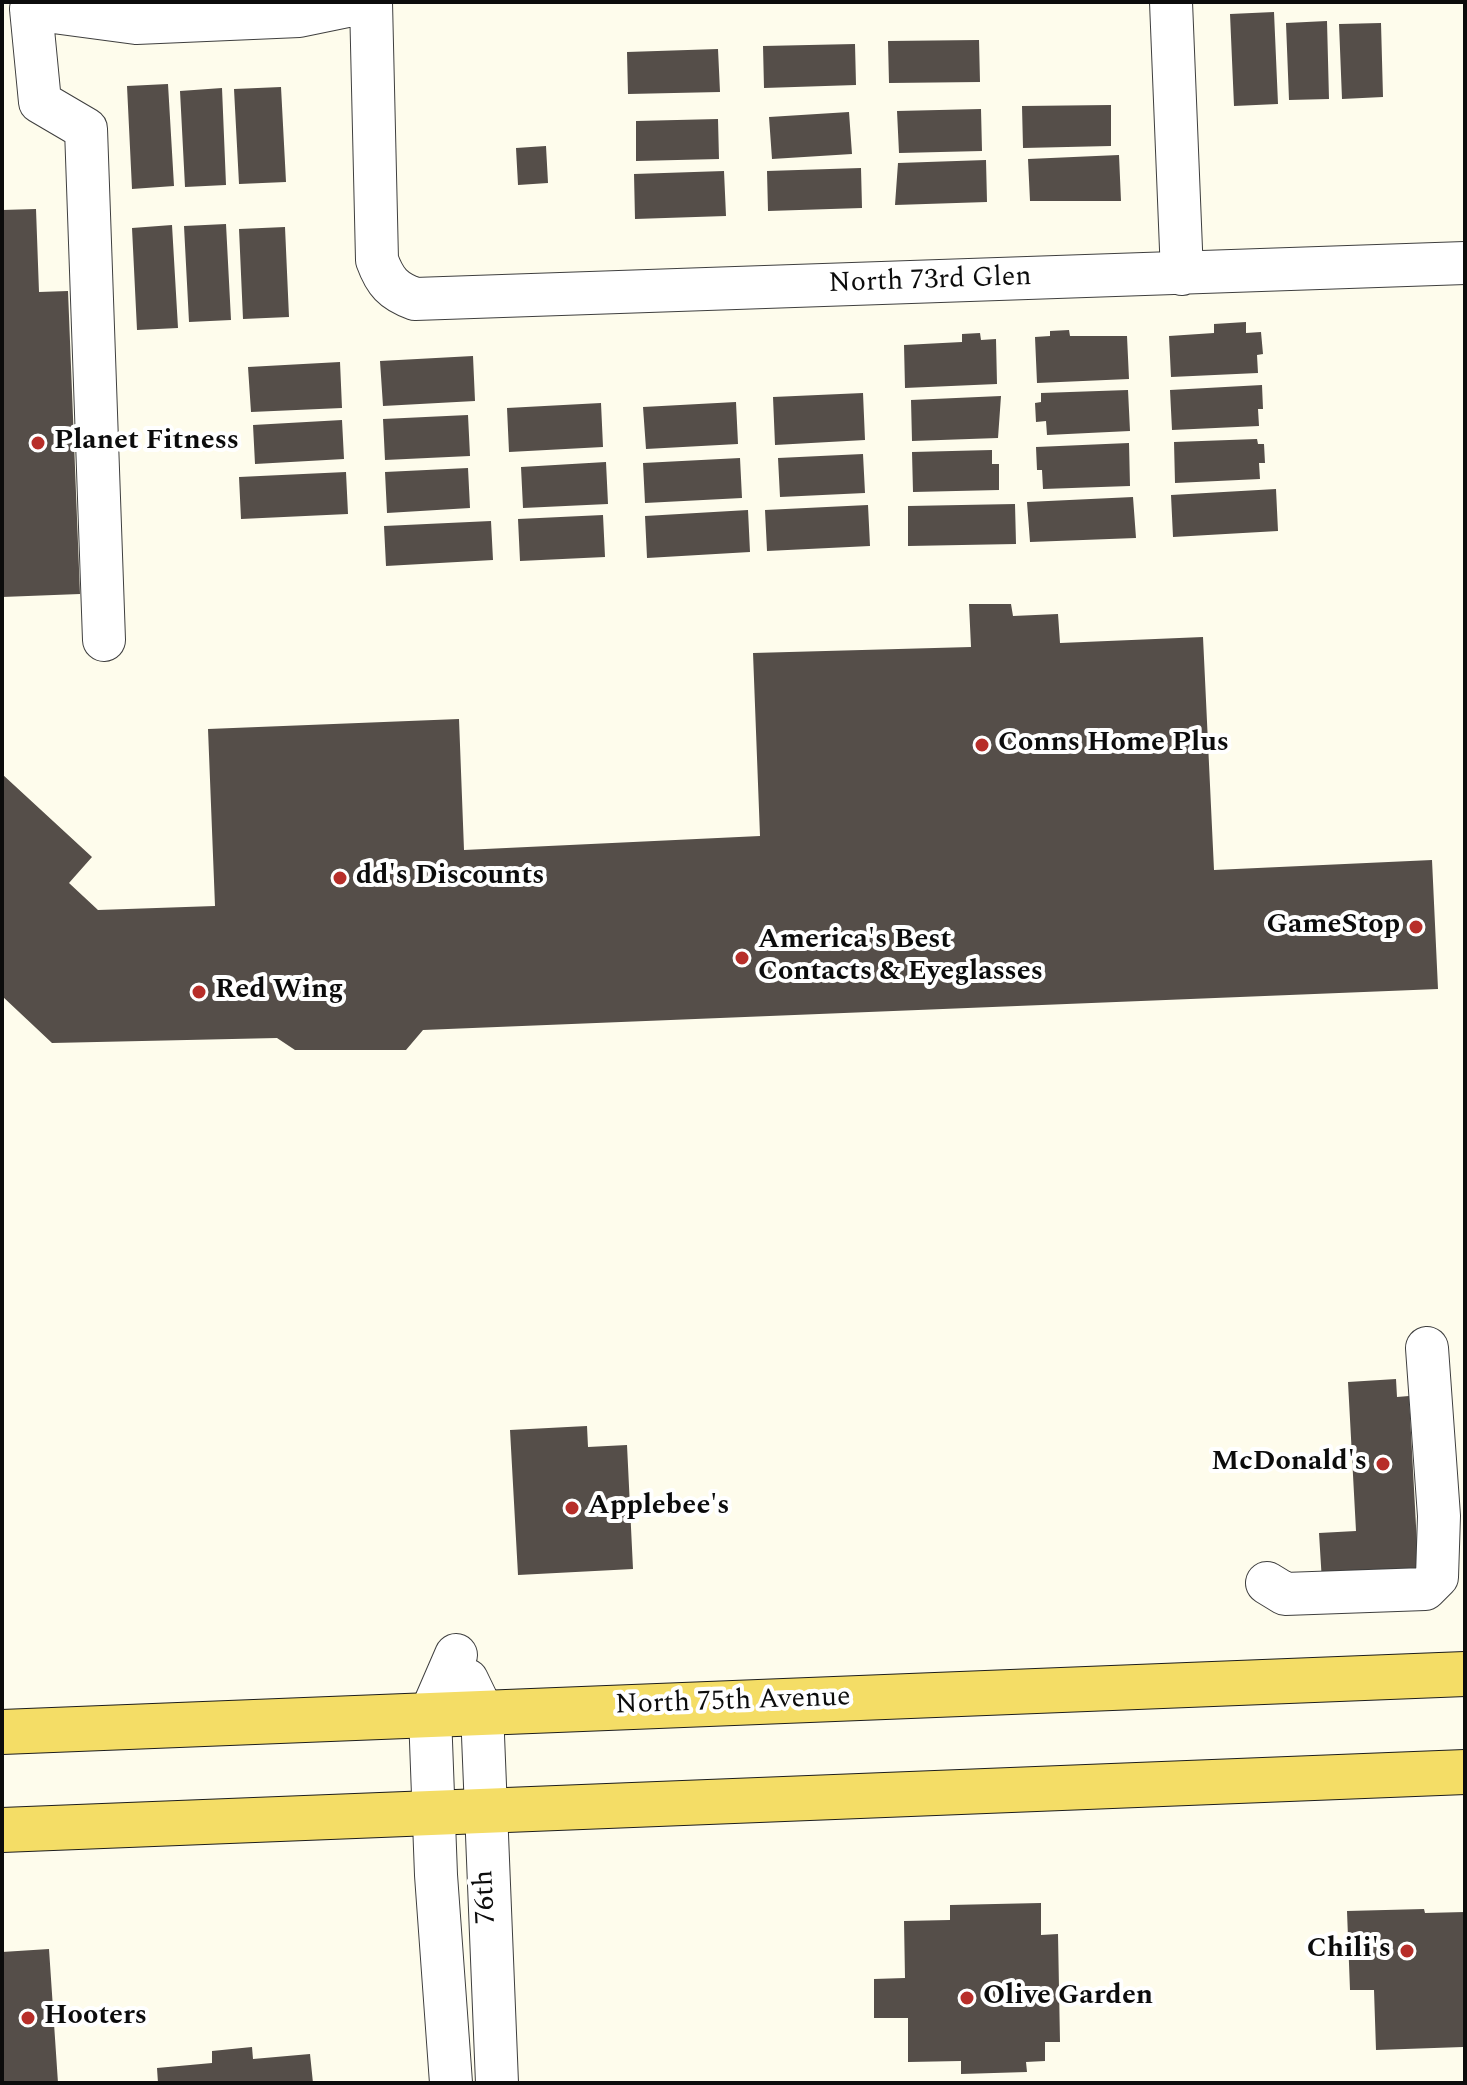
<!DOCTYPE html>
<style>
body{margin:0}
#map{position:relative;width:1467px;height:2085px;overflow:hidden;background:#fefcec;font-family:Spectral,serif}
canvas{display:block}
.frame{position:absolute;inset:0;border:4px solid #0c0c0c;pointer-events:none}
</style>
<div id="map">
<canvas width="1467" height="2085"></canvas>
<div class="frame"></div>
</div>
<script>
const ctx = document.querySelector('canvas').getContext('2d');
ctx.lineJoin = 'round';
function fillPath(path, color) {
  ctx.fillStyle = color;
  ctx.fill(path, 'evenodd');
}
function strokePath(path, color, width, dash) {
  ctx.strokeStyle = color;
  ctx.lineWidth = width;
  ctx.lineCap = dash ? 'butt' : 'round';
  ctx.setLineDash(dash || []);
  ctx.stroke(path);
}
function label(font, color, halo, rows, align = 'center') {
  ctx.font = font + ' Spectral,serif';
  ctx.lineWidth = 8;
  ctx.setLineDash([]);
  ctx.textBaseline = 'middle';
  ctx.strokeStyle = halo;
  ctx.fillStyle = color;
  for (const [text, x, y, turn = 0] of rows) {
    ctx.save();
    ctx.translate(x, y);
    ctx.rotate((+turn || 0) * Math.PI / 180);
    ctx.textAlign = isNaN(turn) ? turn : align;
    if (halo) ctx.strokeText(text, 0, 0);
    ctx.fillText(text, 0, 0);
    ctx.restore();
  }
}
fillPath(new Path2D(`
 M1274,12L1278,104L1234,106L1230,14Z
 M1327,21L1329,99L1289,100L1286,23Z
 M1381,23L1383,97L1342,99L1339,24Z
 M979,40L980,82L889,83L888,41Z
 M855,44L856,85L764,88L763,46Z
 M718,49L720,92L628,94L627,52Z
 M168,84L174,186L132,189L127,86Z
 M281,87L286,182L239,184L234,89Z
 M222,88L226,185L185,187L180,91Z
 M1111,105V146L1023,148L1022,106Z
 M981,109L982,151L899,153L897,111Z
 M849,112L852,154L772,159L769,117Z
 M718,119L719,159L636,161V121Z
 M546,146L548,183L518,185L516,148Z
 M1119,155L1121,201H1030L1028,159Z
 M986,160L987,202L895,205L898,163Z
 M861,168L862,208L768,211L767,171Z
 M724,171L726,216L635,219L634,174Z
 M36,209L39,292L68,291L80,594L2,597V210Z
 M226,224L231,320L189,322L184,226Z
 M172,225L178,328L137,330L132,228Z
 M285,227L289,317L243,319L239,229Z
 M1246,322V333L1261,332L1263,354L1257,355L1258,373L1171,377L1169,336L1214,333V324Z
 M1069,330L1070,336H1127L1129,379L1037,383L1035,337L1050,336V331Z
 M980,333L981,340L996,339L997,384L905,388L904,345L962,342V334Z
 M473,356L475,401L383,406L380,361Z
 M340,362L342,408L251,412L248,367Z
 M1262,385L1263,409H1258L1259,426L1172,430L1170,390Z
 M1128,390L1130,431L1047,435L1046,421L1036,422L1035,403L1041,402V393Z
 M863,393L865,440L775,445L773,397Z
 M1001,396L998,438L912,441L911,400Z
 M736,402L738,444L646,449L643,407Z
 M601,403L603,447L509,452L507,408Z
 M468,415L470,456L385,460L383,419Z
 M342,420L344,459L255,464L253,425Z
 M1257,439L1258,444H1264L1265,463H1259L1260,479L1175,483L1174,442Z
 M1129,443L1130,486L1043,489L1042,470H1037L1036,447Z
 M992,450V464H999V490L913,492L912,452Z
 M863,454L865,493L780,497L778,458Z
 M740,458L742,498L645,503L643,463Z
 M606,462L608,504L523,508L521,467Z
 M468,468L470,508L387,513L385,472Z
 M346,472L348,514L241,519L239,477Z
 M1276,489L1278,531L1173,537L1171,495Z
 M1133,497L1136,538L1030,542L1027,502Z
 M1015,504L1016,544L908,546V506Z
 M868,505L870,546L767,551L765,510Z
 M748,510L750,552L647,558L645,516Z
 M603,515L605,557L520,561L518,519Z
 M491,521L493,560L386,566L384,526Z
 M969,604H1011L1013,616L1058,614L1060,643L1203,637L1214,870L1432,860L1438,989L423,1030L406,1050H295L277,1038L52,1043L2,996V774L92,857L69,883L98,910L215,906L208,729L459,719L464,850L760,836L753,653L971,647Z
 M1396,1379L1397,1397L1409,1396L1418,1563L1415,1577L1322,1582L1319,1533L1356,1531L1348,1382Z
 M587,1426L588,1447L627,1445L633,1569L518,1575L510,1430Z
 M1041,1903V1935L1058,1934L1060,2042H1045V2061L1026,2062L1027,2072L961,2074V2061L908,2062V2018H874V1979L905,1978L904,1921L950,1920V1905Z
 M1424,1909L1425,1913L1465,1912L1463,2047L1376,2050L1374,1990H1350L1347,1911Z
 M49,1949L58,2083H2V1952Z
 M252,2047L253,2059L310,2054L313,2083H158L157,2068L212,2063V2051Z`), '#554e49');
const minor = new Path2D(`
 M371,2L377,260C385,282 393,291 415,299L1465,263
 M1171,2L1182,274
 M31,9L40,102L86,129L104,640
 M31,9L136,23L299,16L367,2
 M1267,1583L1285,1594L1425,1589L1437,1577L1439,1516L1427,1348
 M467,1680L482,1711L497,2083
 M451,2083L436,1875L430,1715L456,1655`);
const major = new Path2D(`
 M2,1732L1465,1674
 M2,1830L1465,1772`);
strokePath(minor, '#3f3f3f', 44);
strokePath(major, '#1d1d1d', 46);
strokePath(minor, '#fff', 42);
strokePath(major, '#f4dd66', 44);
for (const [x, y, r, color] of [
 [38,443,8,"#b72e29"],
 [982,745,8,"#b72e29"],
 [340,878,8,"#b72e29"],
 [1416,927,8,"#b72e29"],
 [742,958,8,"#b72e29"],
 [199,992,8,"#b72e29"],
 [1383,1464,8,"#b72e29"],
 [572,1508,8,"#b72e29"],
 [1407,1951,8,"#b72e29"],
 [967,1998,8,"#b72e29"],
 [28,2018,8,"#b72e29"]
]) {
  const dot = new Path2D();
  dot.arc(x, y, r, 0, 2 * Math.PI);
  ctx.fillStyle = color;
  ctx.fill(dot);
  strokePath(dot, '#fff', 3);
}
label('28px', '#0c0c0c', '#fff', [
 ["North 73rd Glen",930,282,-2],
 ["North 75th Avenue",733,1703,-2],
 ["76th",487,1897,-93]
]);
label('bold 28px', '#0c0c0c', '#fff', [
 ["Planet Fitness",54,443],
 ["Conns Home Plus",998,745],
 ["dd's Discounts",356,878],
 ["GameStop",1400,927,"right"],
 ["America's Best",758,942],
 ["Contacts & Eyeglasses",758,974],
 ["Red Wing",215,992],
 ["McDonald's",1367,1464,"right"],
 ["Applebee's",588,1508],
 ["Chili's",1391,1951,"right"],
 ["Olive Garden",983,1998],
 ["Hooters",44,2018]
], 'left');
</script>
